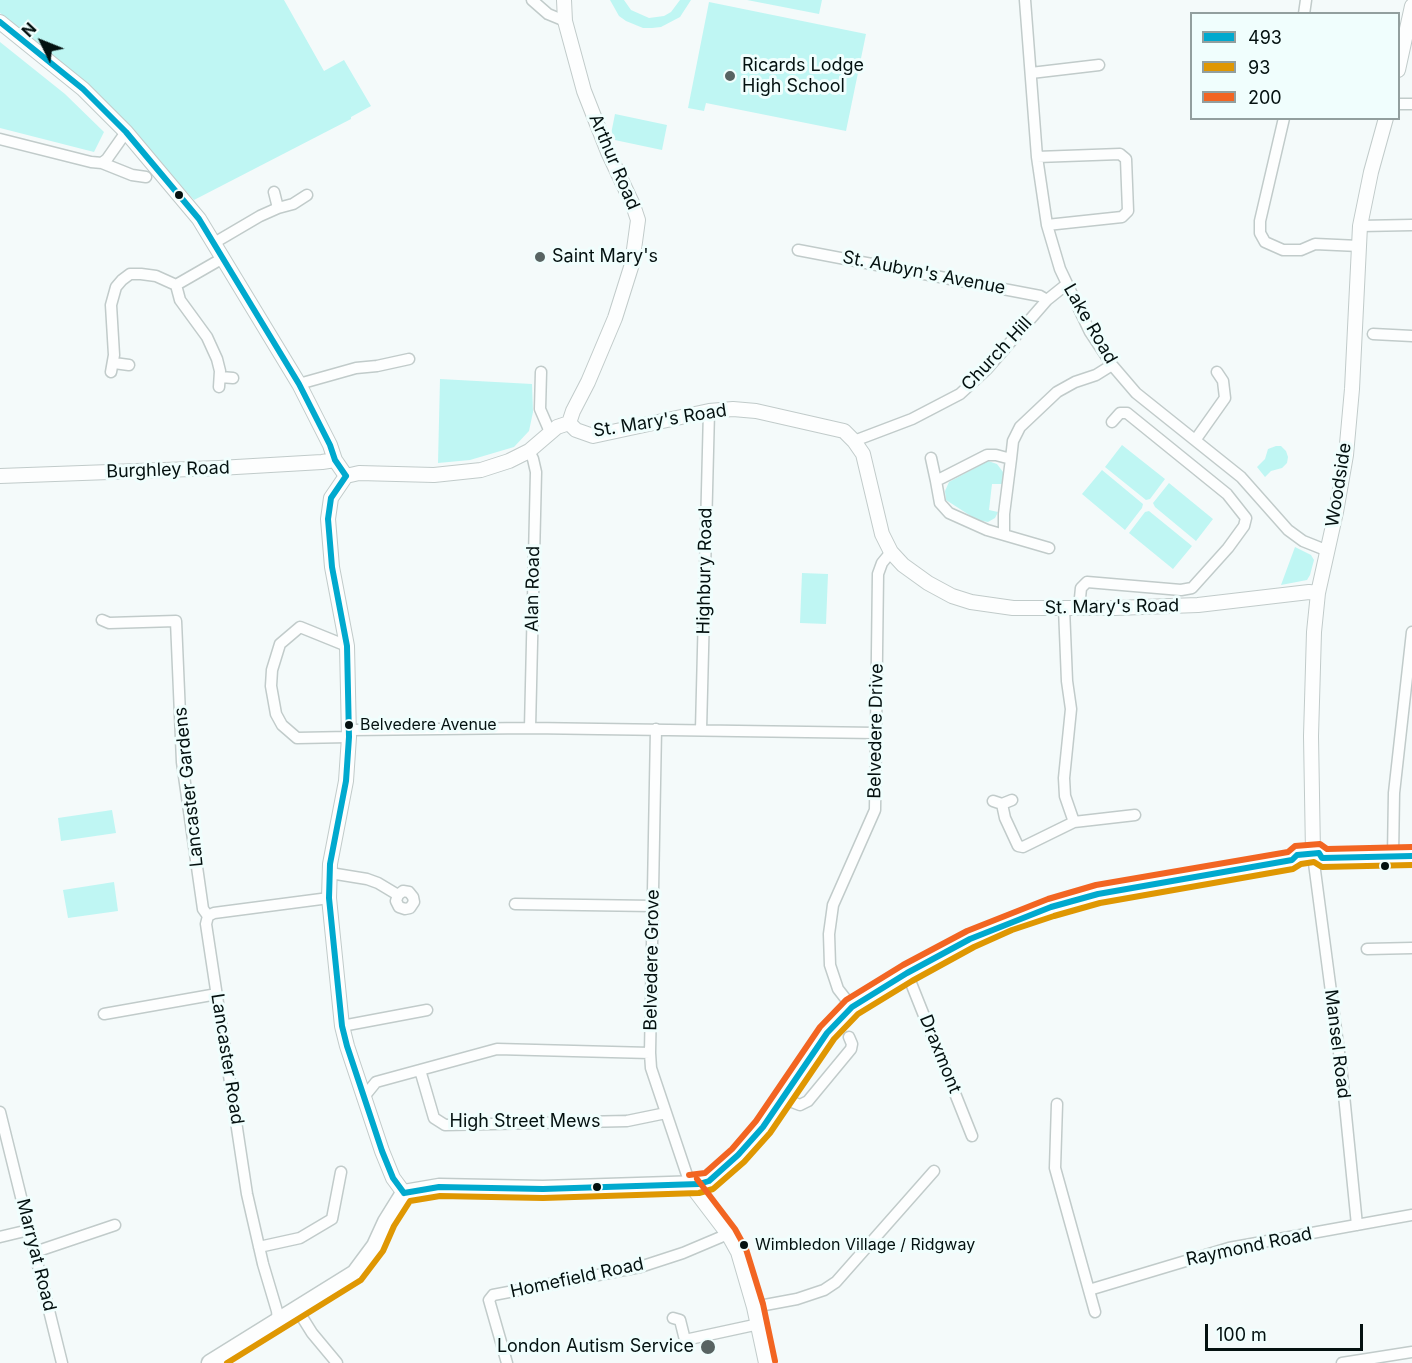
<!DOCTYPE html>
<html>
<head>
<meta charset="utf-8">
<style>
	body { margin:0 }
	#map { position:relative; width:1412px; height:1363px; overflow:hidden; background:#f4fafa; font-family:Inter,sans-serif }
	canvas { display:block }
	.legend { position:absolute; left:1190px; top:12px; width:210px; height:108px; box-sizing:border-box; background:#f0fefd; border:2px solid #929f9e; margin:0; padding:8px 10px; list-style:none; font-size:18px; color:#041110 }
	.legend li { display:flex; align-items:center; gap:12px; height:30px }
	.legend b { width:30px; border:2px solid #929f9e }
	.north { position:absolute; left:12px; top:12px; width:60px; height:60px; -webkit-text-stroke:4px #f0fefd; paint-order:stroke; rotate:313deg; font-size:16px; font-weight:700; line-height:24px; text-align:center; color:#041110 }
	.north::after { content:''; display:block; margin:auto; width:21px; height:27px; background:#041110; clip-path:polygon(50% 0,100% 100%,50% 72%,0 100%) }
	.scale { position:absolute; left:1205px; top:1324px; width:158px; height:27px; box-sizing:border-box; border:3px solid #041110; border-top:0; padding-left:8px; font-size:18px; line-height:21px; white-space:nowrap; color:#041110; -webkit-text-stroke:4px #f0fefd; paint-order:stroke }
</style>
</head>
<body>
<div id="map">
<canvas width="1412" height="1363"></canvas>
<ul class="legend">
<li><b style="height:8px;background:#00a9ce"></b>493</li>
<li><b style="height:8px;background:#df9702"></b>93</li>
<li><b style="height:8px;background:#f26522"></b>200</li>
</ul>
<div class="north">N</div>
<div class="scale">100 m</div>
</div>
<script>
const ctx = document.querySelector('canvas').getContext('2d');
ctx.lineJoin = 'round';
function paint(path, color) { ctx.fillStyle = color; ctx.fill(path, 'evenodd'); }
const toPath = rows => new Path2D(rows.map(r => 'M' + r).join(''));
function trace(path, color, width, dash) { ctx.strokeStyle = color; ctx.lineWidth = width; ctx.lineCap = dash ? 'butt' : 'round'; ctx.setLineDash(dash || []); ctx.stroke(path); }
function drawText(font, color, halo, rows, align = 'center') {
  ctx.font = font + ' Inter,sans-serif'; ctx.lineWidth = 6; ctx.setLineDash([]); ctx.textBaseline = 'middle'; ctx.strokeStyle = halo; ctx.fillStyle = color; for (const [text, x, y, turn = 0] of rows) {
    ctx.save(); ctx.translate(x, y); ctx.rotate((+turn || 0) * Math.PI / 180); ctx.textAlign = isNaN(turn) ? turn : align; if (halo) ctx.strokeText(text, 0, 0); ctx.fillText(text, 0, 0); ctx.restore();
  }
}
paint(toPath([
	[0,0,284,0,324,71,344,60,371,106,351,117,351,119,194,200,98,93,0,13],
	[610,0,624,0,631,10,649,18,664,16,671,12,680,0,691,0,680,17,661,27,652,28,643,28,626,21,619,16],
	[747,0,822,0,819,14],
	[709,2,866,34,846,131,706,103,704,111,688,108],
	[0,42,65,94,104,132,94,152,0,128],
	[615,114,667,125,662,150,610,139],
	[440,379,532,384,533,412,529,431,514,447,470,460,438,463],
	[1122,445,1165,479,1150,499,1146,500,1105,467],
	[1276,446,1281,446,1286,451,1288,457,1287,463,1282,468,1271,471,1265,477,1257,467,1265,459,1268,449],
	[988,461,997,464,1003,472,1004,484,992,484,989,510,998,512,995,518,988,522,977,520,946,500,945,491,949,482],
	[1102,470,1143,504,1142,508,1125,530,1082,494],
	[1169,483,1213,519,1196,541,1155,507,1153,503],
	[1149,511,1192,546,1173,569,1129,533,1145,512],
	[1295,547,1311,555,1314,560,1310,575,1307,580,1281,585],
	[802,573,828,574,826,624,800,623],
	[112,810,116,833,61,841,58,818],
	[114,882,118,911,68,918,63,890]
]), '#bff6f3');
const street = toPath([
	[532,0,548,14,565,21],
	[1025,0,1037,157,1047,225,1060,269,1090,332,1112,365,1136,393,1241,477,1288,530,1303,541,1328,551],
	[1304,14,1306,0],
	[1031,73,1099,65],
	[1398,104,1412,104],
	[1284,118,1260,221,1260,233,1265,242,1283,250,1301,250,1315,244,1359,246],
	[0,139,91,162,102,163,107,159,126,132],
	[1037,157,1120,154,1126,159,1128,211,1122,217,1047,225],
	[102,163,132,175,146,177],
	[274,192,278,208],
	[1360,226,1412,225],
	[214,243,260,216,278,208,293,204,307,195],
	[798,250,1040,296,1047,300],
	[176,285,180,300,207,337,217,359,220,371,219,387],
	[1373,334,1412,336],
	[114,363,129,365],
	[111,372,114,355,111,305,116,287,122,280,130,274,141,274,156,276,176,285,223,258],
	[541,372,540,409,550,432],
	[220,377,233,378],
	[299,384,356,368,377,366,409,359],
	[1196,439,1225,398,1223,381,1217,372],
	[854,441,912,419,960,394,987,369,1047,300,1067,284],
	[529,451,533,459,536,472,530,728],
	[931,458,936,481],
	[1011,459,1013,441,1020,427,1057,392,1075,382,1096,375,1112,365],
	[1004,533,1004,514,1011,459,996,455,987,455,936,481,940,503,949,513,987,530,1049,548],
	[1064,608,1067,681,1071,709,1064,778,1065,796,1074,822],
	[1079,608,1081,588,1087,582,1181,590,1192,588,1228,548,1244,526,1246,518,1227,494,1127,413,1120,413,1112,422],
	[102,620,109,623,176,621,182,762,203,909,208,916],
	[347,646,300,627,280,644,272,670,271,686,276,714,282,725,297,738,349,737],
	[656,729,650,1053,651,1068,690,1184],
	[349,730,530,728,876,733],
	[701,730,709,411],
	[993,801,1002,804,1012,800],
	[1002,804,1005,818,1018,846,1023,847,1074,822,1135,815],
	[1393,856,1394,793,1412,632],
	[1314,863,1342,1075,1357,1225],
	[330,873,367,879,378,883,398,895,396,901,399,907,405,909,410,908,414,902,413,897,409,892,403,891,398,895],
	[515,904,653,906],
	[208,916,206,924,247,1194,263,1264,277,1311,278,1321],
	[208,916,214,913,329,898],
	[1367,949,1412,948],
	[907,973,972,1136],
	[852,1007,838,989,830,965,829,934,833,905,875,810,878,574,882,563,891,552],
	[104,1014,217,994],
	[342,1026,427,1010],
	[420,1070,434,1118,445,1125,627,1121,666,1113],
	[363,1098,376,1082,497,1049,650,1053],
	[782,1098,800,1105,808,1101,851,1049,852,1044,849,1037],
	[1057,1104,1055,1168,1095,1312],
	[0,1112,62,1363],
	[0,1237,29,1230],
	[259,1247,300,1238,332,1219,341,1172],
	[35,1252,115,1225],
	[1089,1290,1229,1248,1412,1215],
	[754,1307,797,1299,824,1290,836,1282,934,1171],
	[297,1309,312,1333,337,1363],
	[673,1318,680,1320,685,1340,759,1324],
	[507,1363,489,1300,493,1295,640,1267,683,1253,728,1234],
	[1342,1363,1412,1352]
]);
const secondary = toPath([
	[564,0,565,21,584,91,608,152,633,205,638,220,632,264,615,318,588,382,573,411,569,423],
	[0,22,83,89,126,132,199,219,299,384,330,445,335,460,346,476],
	[1398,70,1412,6],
	[569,423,576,430,593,436,709,411,733,409,756,411,844,431,854,441,863,454,882,534,891,552,903,565,928,583,952,596,971,602,1013,608,1115,608,1198,605,1309,592,1318,593],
	[0,476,219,468,322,462,335,460],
	[346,476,331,498,328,519,332,567,347,646,349,737,346,781,330,864,329,898,342,1026,347,1046,382,1151,393,1178,404,1193],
	[346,476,359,473,434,475,481,470,509,461,529,451,557,427,569,423],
	[1313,853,1311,736,1314,632,1318,593,1336,512,1346,455,1352,389,1360,226,1371,172,1386,118],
	[690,1184,728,1234,738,1252,754,1307,766,1363]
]);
const primary = toPath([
	[210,1363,355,1273,375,1246,386,1222,404,1193,439,1187,543,1189,669,1185,699,1184,709,1181,738,1155,763,1127,827,1033,852,1007,907,973,970,939,1009,922,1051,907,1098,894,1147,884,1292,860,1297,855,1319,853,1322,858,1412,856]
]);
trace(street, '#c1cbca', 13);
trace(secondary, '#c1cbca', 16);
trace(primary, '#c1cbca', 19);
trace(street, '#fdfefe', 10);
trace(secondary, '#fdfefe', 14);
trace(primary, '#fdfefe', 16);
trace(toPath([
	[0,22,83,89,126,132,199,219,299,384,330,445,335,460,346,476],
	[346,476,331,498,328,519,332,567,347,646,349,737,346,781,330,864,329,898,342,1026,347,1046,382,1151,393,1178,404,1193],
	[404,1193,439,1187,543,1189,699,1184,709,1181,738,1155,763,1127,827,1033,852,1007,907,973,970,939,1051,907,1098,894,1292,860,1297,855,1319,853,1322,858,1412,856]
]), '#00a9ce', 6);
trace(toPath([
	[227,1363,361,1280,383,1251,394,1226,410,1201,440,1196,543,1198,699,1193,713,1189,744,1162,770,1133,834,1039,858,1014,912,981,974,947,1012,930,1054,916,1100,903,1293,869,1301,864,1314,862,1322,867,1412,865]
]), '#df9702', 6);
trace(toPath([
	[689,1175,705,1173,732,1149,756,1121,820,1027,846,1000,903,965,967,931,1048,899,1096,885,1288,852,1295,846,1320,844,1327,849,1412,847],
	[697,1179,735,1229,746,1249,763,1304,775,1361]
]), '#f26522', 6);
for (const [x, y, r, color] of [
	[730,76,6,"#586362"],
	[179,195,5,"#041110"],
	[540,257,6,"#586362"],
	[349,725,5,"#041110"],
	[1385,866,5,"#041110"],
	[597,1187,5,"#041110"],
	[744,1245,5,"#041110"],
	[708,1347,8,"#586362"]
]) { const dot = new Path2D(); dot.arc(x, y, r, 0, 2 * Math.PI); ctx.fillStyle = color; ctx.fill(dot); trace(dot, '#f0fefd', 2); }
drawText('16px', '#041110', '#f0fefd', [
	["Belvedere Avenue",360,725],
	["Wimbledon Village / Ridgway",755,1245]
], 'left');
drawText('18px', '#041110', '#f0fefd', [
	["Ricards Lodge",742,66],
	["High School",742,87],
	["Saint Mary's",552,257],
	["London Autism Service",694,1347,"right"]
], 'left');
drawText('18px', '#041110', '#f0fefd', [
	["Arthur Road",614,162,67],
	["St. Aubyn's Avenue",924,273,11],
	["Lake Road",1090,324,60],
	["Church Hill",997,354,-47],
	["St. Mary's Road",660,421,-9],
	["Burghley Road",168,470,-2],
	["Woodside",1339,485,-81],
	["Highbury Road",705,571,-89],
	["Alan Road",533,589,-89],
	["St. Mary's Road",1112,607,-1],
	["Belvedere Drive",876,731,-89],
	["Lancaster Gardens",189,787,-96],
	["Belvedere Grove",652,960,-89],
	["Mansel Road",1337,1044,83],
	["Draxmont",940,1054,68],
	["Lancaster Road",227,1059,81],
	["High Street Mews",525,1122],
	["Raymond Road",1249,1247,-12],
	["Marryat Road",36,1255,76],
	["Homefield Road",577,1278,-12]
]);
</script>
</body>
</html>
